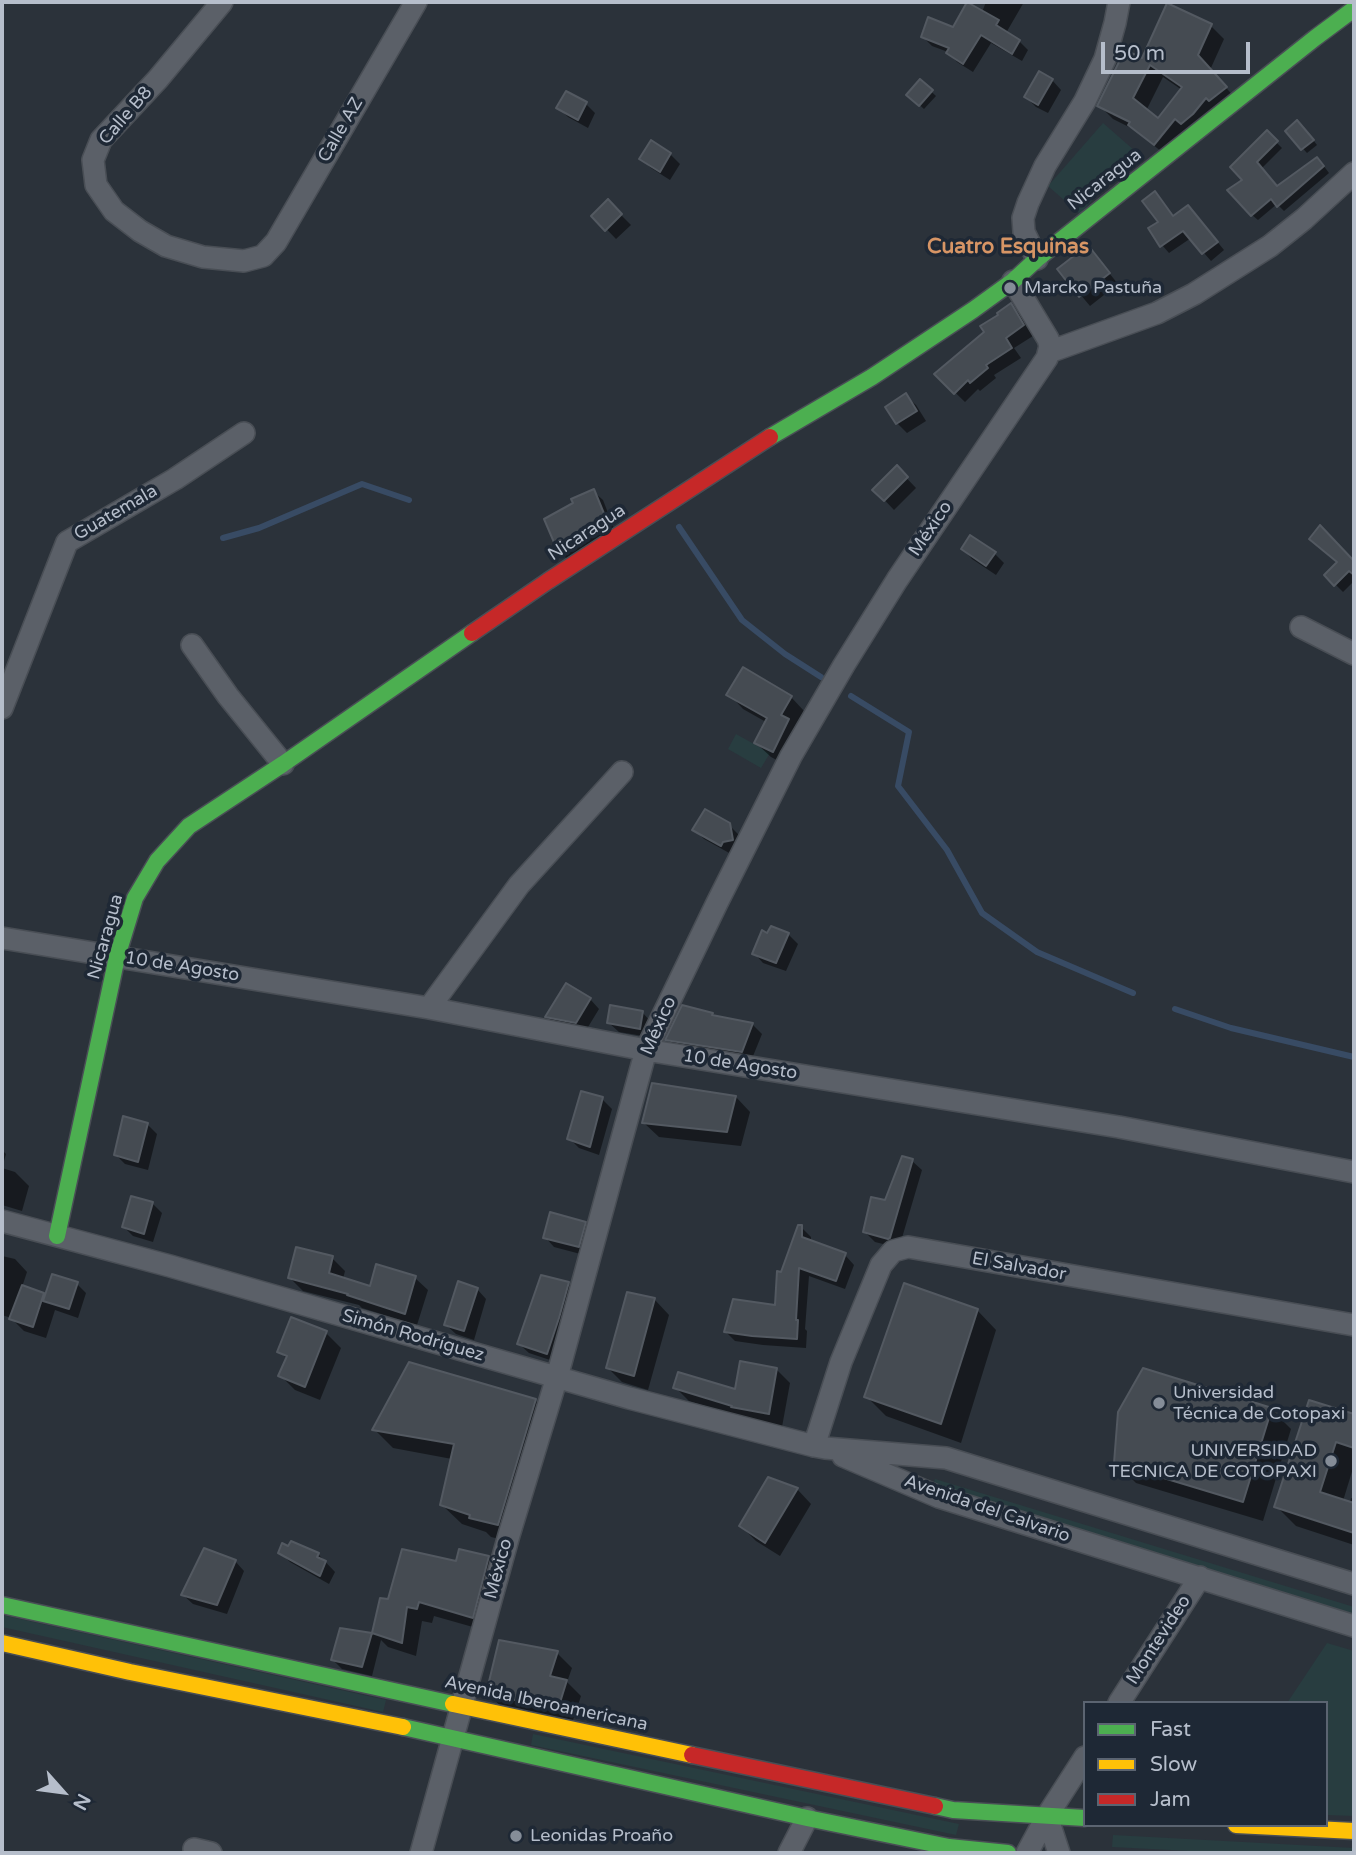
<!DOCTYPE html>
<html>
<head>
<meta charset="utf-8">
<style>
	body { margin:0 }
	#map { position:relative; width:1356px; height:1855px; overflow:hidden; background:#2b323a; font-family:"Varela Round",sans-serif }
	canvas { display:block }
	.frame { position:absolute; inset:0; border:4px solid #b6becb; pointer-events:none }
	.legend { position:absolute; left:1083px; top:1701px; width:245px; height:126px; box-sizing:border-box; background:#1e2835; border:2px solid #5b6471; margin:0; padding:9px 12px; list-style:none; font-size:21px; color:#b6becb }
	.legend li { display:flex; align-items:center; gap:14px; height:35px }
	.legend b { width:35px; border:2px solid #5b6471 }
	.north { position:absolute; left:28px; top:1757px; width:70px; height:70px; -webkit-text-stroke:5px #1e2835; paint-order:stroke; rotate:118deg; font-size:19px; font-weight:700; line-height:28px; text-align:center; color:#b6becb }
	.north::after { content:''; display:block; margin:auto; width:24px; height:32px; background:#b6becb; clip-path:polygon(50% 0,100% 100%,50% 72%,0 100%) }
	.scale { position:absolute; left:1101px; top:42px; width:149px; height:32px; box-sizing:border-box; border:4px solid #b6becb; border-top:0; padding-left:9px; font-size:21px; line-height:24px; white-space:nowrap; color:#b6becb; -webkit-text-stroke:5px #1e2835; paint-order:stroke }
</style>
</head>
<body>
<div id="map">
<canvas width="1356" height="1855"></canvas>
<div class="frame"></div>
<ul class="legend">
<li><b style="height:9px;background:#4caf50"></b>Fast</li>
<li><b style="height:9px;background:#ffc107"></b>Slow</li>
<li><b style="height:9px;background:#c62828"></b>Jam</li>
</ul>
<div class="north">N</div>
<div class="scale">50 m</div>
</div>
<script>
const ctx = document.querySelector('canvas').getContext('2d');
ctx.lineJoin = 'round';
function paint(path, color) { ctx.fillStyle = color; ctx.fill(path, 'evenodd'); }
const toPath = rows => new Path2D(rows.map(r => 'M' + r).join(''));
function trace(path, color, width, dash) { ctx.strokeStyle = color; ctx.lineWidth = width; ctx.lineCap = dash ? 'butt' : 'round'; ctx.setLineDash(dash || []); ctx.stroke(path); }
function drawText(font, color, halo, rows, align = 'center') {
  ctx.font = font + ' "Varela Round",sans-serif'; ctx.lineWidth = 7; ctx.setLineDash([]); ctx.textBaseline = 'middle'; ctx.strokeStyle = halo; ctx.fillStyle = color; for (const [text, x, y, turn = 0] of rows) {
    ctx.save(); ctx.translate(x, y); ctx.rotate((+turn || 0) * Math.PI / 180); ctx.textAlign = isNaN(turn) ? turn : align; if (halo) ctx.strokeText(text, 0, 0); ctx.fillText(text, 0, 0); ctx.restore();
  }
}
paint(toPath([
	[1103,123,1135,151,1080,214,1048,186],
	[736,734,770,753,761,768,728,749],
	[935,1479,1354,1607,1354,1619,931,1490],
	[2,1615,386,1700,383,1712,2,1627],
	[1327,1643,1354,1651,1354,1816,1326,1815,1326,1703,1287,1703],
	[533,1734,959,1824,956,1835,531,1745],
	[1113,1835,1354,1848,1354,1853,1229,1853,1112,1847]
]), '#283d40');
paint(toPath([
	[986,2,1024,2,1006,33,1019,41,1028,50,1022,61,991,43,973,72,957,62,948,52,932,46,923,37,954,29,982,12],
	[1211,26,1224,39,1210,70,1238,101,1168,157,1135,130,1113,119,1099,105,1143,61],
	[1163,77,1182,90,1158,120,1146,111],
	[1113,112,1138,124,1137,127,1113,115],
	[1052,80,1061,90,1048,113,1036,107,1026,97],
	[920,81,936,96,924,109,913,99],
	[586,104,595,113,588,128,568,117,559,108],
	[1302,126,1317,145,1307,153,1287,131],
	[1267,133,1282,148,1261,169,1278,187,1323,165,1329,173,1284,211,1277,204,1258,220,1252,215,1244,180],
	[651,142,670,154,680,164,670,180,651,168,641,159],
	[1155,194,1175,218,1195,214,1224,250,1211,261,1191,238,1169,253,1162,245,1160,223],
	[608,202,631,225,616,239,594,216],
	[1088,247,1118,284,1090,306,1059,269],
	[1011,305,1020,315,1033,336,1014,348,1021,358,994,375,996,378,980,391,978,389,965,402,936,374,987,333],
	[906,396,916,405,926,421,907,433,897,423,887,407],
	[897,468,916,488,894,510,875,490],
	[593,491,603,500,615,531,570,562,561,553],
	[1320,527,1354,563,1354,581,1343,592,1326,575,1339,562],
	[963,549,995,554,1004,563,996,575,972,559],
	[729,694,791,697,805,712,788,766,771,757,756,743,766,722,743,709],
	[729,825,739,835,741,849,731,854,704,839,695,830],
	[788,934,798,944,786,971,763,963,754,953,768,935],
	[590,999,599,1009,585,1032,557,1026,547,1017],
	[683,1007,712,1014,716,1018,753,1025,762,1034,751,1061,677,1049,668,1040],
	[642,1012,651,1022,649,1037,619,1032,609,1023],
	[736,1097,750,1112,741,1146,659,1137,644,1123],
	[602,1099,612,1109,599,1155,579,1148,569,1138],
	[147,1124,157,1134,148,1170,125,1164,116,1155],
	[2,1150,6,1154,2,1168,15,1172,29,1186,22,1211,2,1205],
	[912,1161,922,1170,899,1248,875,1242,865,1232],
	[132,1198,153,1204,162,1213,153,1242,133,1236,124,1227],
	[585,1223,594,1233,588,1256,554,1247,545,1237],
	[801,1227,811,1237,811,1243,845,1255,854,1265,845,1289,809,1276,805,1329,807,1331,806,1348,763,1345,735,1341,725,1331,777,1307,782,1273],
	[2,1256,15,1259,27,1272,22,1287,43,1295,46,1298,77,1284,86,1293,78,1318,55,1310,46,1338,24,1331,11,1318,2,1315],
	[332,1258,345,1271,343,1279,371,1288,415,1278,428,1290,417,1325,362,1308,359,1305,303,1291,290,1278],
	[568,1284,578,1293,556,1362,529,1353,519,1344],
	[477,1289,486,1299,474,1340,456,1334,446,1325],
	[628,1294,655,1300,669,1315,648,1390,622,1382,608,1368],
	[977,1310,996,1330,961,1443,886,1416,866,1396],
	[326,1333,341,1348,320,1400,295,1390,281,1376,287,1359,279,1351],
	[776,1369,790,1383,782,1427,745,1418,689,1401,675,1387,736,1391],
	[535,1400,554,1420,517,1543,491,1537,486,1532,462,1524,442,1505,452,1459,393,1448,374,1429],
	[1310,1402,1354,1416,1354,1465,1343,1501,1350,1503,1351,1498,1354,1499,1354,1545,1296,1526,1276,1506],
	[1271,1409,1291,1429,1263,1521,1136,1483,1116,1463],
	[797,1489,811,1504,780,1556,756,1541,741,1526],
	[461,1551,489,1558,503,1573,487,1631,434,1616,432,1623,422,1621,416,1656,388,1647,381,1640,372,1676,342,1669,333,1660,341,1630,373,1635,381,1600,390,1601,457,1563],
	[280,1552,318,1554,335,1572,329,1584,290,1562],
	[235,1561,244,1571,227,1614,193,1604,183,1595],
	[500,1642,557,1653,572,1668,567,1682,581,1696,572,1723,503,1708,488,1694]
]), '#0007');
trace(toPath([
	[679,527,742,620,785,654,821,677],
	[223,538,259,528,362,484,409,500],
	[851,696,909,732,898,786,947,850,982,913,1037,952,1133,993],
	[1175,1009,1231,1028,1354,1057]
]), '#384b64', 6);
const building = toPath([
	[967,2,999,20,996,25,1020,40,1012,54,981,35,963,64,946,53,949,48,921,37,928,17,953,27,967,2],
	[1167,3,1212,24,1198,55,1227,87,1209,101,1206,98,1193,114,1181,124,1175,119,1154,145,1128,125,1130,122,1097,106,1125,50,1142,58,1167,3],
	[1150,65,1182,87,1158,118,1133,98,1150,65],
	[1039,71,1053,79,1038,105,1024,97,1039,71],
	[920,79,933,90,919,106,906,95,920,79],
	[566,91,587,102,578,120,556,108,566,91],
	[1297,120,1314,140,1301,150,1285,131,1297,120],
	[1267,130,1278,141,1257,162,1277,186,1317,157,1324,166,1277,207,1271,199,1251,216,1227,190,1242,180,1230,167,1267,130],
	[651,140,671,153,660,172,639,159,651,140],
	[1155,191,1173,216,1188,205,1218,242,1202,254,1183,231,1160,247,1148,228,1158,222,1142,201,1155,191],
	[608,199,622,214,605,231,591,216,608,199],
	[1088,245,1110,273,1079,297,1057,269,1088,245],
	[1011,303,1024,325,1006,338,1012,348,986,365,988,368,970,383,968,380,954,394,934,374,984,332,980,326,998,315,997,313,1011,303],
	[906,393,917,411,896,424,885,407,906,393],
	[897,465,908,477,884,501,872,490,897,465],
	[594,489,607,521,580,536,581,539,559,554,544,519,573,503,571,499,594,489],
	[1320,525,1354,561,1354,575,1349,571,1334,586,1324,575,1337,562,1309,539,1320,525],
	[970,535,996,552,986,566,961,549,970,535],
	[743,667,792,696,781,715,789,719,773,752,754,743,767,718,726,695,743,667],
	[705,809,730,823,733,840,723,842,721,846,692,830,705,809],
	[771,926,789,933,776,963,752,954,762,930,767,933,771,926],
	[566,983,591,998,576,1023,545,1017,566,983],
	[610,1005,643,1011,640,1029,607,1023,610,1005],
	[682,1005,713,1013,712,1015,753,1023,742,1052,665,1040,682,1005],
	[652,1083,736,1096,727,1132,642,1123,652,1083],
	[581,1091,603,1097,590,1147,567,1139,581,1091],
	[123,1116,148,1123,138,1162,114,1155,123,1116],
	[902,1156,913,1159,890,1238,888,1239,863,1232,871,1197,885,1200,902,1156],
	[131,1196,153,1202,144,1234,122,1227,131,1196],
	[550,1212,586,1222,579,1247,543,1238,550,1212],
	[798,1225,802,1225,802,1237,846,1253,836,1281,799,1268,796,1320,798,1320,797,1339,752,1336,724,1332,733,1299,775,1305,777,1271,781,1272,798,1225],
	[296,1247,333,1256,329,1273,370,1286,376,1264,416,1276,405,1314,347,1295,348,1294,288,1278,296,1247],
	[52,1274,78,1282,69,1309,43,1301,52,1274],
	[541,1275,569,1282,559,1318,547,1354,517,1344,541,1275],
	[458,1281,478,1288,464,1331,444,1325,458,1281],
	[904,1283,978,1309,941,1424,864,1397,904,1283],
	[22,1285,44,1293,33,1327,9,1319,22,1285],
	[627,1292,655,1298,634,1376,606,1368,627,1292],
	[291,1317,327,1331,305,1387,278,1376,287,1356,277,1352,291,1317],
	[740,1361,777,1368,769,1414,731,1407,732,1406,673,1388,678,1372,735,1389,740,1361],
	[409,1362,536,1399,498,1525,469,1518,470,1515,440,1505,454,1444,372,1430,409,1362],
	[1143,1368,1272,1408,1243,1502,1114,1463,1118,1412,1143,1368],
	[1309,1400,1354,1414,1354,1448,1336,1442,1320,1492,1354,1503,1354,1533,1274,1507,1309,1400],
	[768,1477,798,1488,765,1543,739,1526,768,1477],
	[291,1541,319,1553,317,1557,326,1561,320,1576,278,1553,282,1543,288,1546,291,1541],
	[204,1548,236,1560,217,1605,181,1595,204,1548],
	[402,1549,456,1561,459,1549,489,1556,473,1618,419,1602,417,1609,407,1607,402,1643,372,1633,380,1598,388,1599,402,1549],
	[340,1628,372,1633,362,1667,331,1660,340,1628],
	[499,1640,558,1651,550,1676,567,1680,558,1709,486,1694,499,1640]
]);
paint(building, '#454b52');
trace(building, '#535961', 2);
const street = toPath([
	[222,2,158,79,101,140,93,160,96,185,114,211,140,231,166,246,203,257,244,261,263,256,276,242,416,2],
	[1037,259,1024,232,1023,218,1028,203,1045,166,1085,101,1105,59,1115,23,1119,2],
	[1049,352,1157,313,1194,294,1270,246,1304,219,1354,173],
	[1301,627,1354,654],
	[192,645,228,696,283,764],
	[2,708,67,542,175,479,244,433],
	[2,938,429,1008,646,1050,1119,1127,1354,1172],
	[429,1008,519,885,622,772],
	[2,1221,170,1266,629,1398,814,1446,825,1448,946,1458,1354,1584],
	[814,1446,841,1362,881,1265,893,1251,908,1247,1354,1325],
	[843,1456,939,1497,1354,1626],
	[1119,1703,1200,1577],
	[1047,1816,1059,1853],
	[194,1849,211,1853],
	[421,1853,509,1535,557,1377,646,1050,717,903,791,756,844,665,897,580,1047,358,1050,346,1048,339,1013,281],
	[789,1853,807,1818],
	[1027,1853,1047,1816,1085,1757]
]);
const fast = toPath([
	[770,437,872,377,973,310,1013,281,1037,259,1315,38,1354,9],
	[57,1236,117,957,135,898,157,861,189,826,283,764,472,633],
	[2,1605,453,1704],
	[403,1727,807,1818,949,1847,1008,1853],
	[935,1806,953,1810,1085,1818]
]);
const slow = toPath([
	[2,1643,130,1672,403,1727],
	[453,1704,692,1755],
	[1236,1825,1354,1831]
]);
const jam = toPath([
	[472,633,548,581,770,437],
	[692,1755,935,1806]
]);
trace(street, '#494e55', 24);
trace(fast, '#494e55', 19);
trace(slow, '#494e55', 19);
trace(jam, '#494e55', 19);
trace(street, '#5b6068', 21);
trace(fast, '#4caf50', 16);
trace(slow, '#ffc107', 16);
trace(jam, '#c62828', 16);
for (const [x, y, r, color] of [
	[1010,288,7,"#858d98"],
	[1159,1403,7,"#858d98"],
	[1331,1461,7,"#858d98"],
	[516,1836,7,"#858d98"]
]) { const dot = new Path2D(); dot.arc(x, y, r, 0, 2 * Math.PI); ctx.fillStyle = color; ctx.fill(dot); trace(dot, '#1e2835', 2.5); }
drawText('18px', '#b6becb', '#1e2835', [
	["Calle B8",126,116,-49],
	["Calle AZ",341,130,-60],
	["Nicaragua",1105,180,-38],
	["Guatemala",116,513,-30],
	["México",931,529,-56],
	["Nicaragua",587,533,-33],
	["Nicaragua",106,937,-74],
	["10 de Agosto",182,967,9],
	["México",659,1026,-66],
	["10 de Agosto",740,1065,9],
	["El Salvador",1019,1267,10],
	["Simón Rodríguez",413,1336,16],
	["Avenida del Calvario",987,1509,19],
	["México",499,1569,-75],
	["Montevideo",1159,1640,-57],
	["Avenida Iberoamericana",546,1704,12]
]);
drawText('18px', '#b6becb', '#1e2835', [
	["Marcko Pastuña",1024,288],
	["Universidad",1173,1393],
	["Técnica de Cotopaxi",1173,1414],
	["UNIVERSIDAD",1317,1451,"right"],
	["TECNICA DE COTOPAXI",1317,1472,"right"],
	["Leonidas Proaño",530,1836]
], 'left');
drawText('bold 21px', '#d79565', '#1e2835', [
	["Cuatro Esquinas",1008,247]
]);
</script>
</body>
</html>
